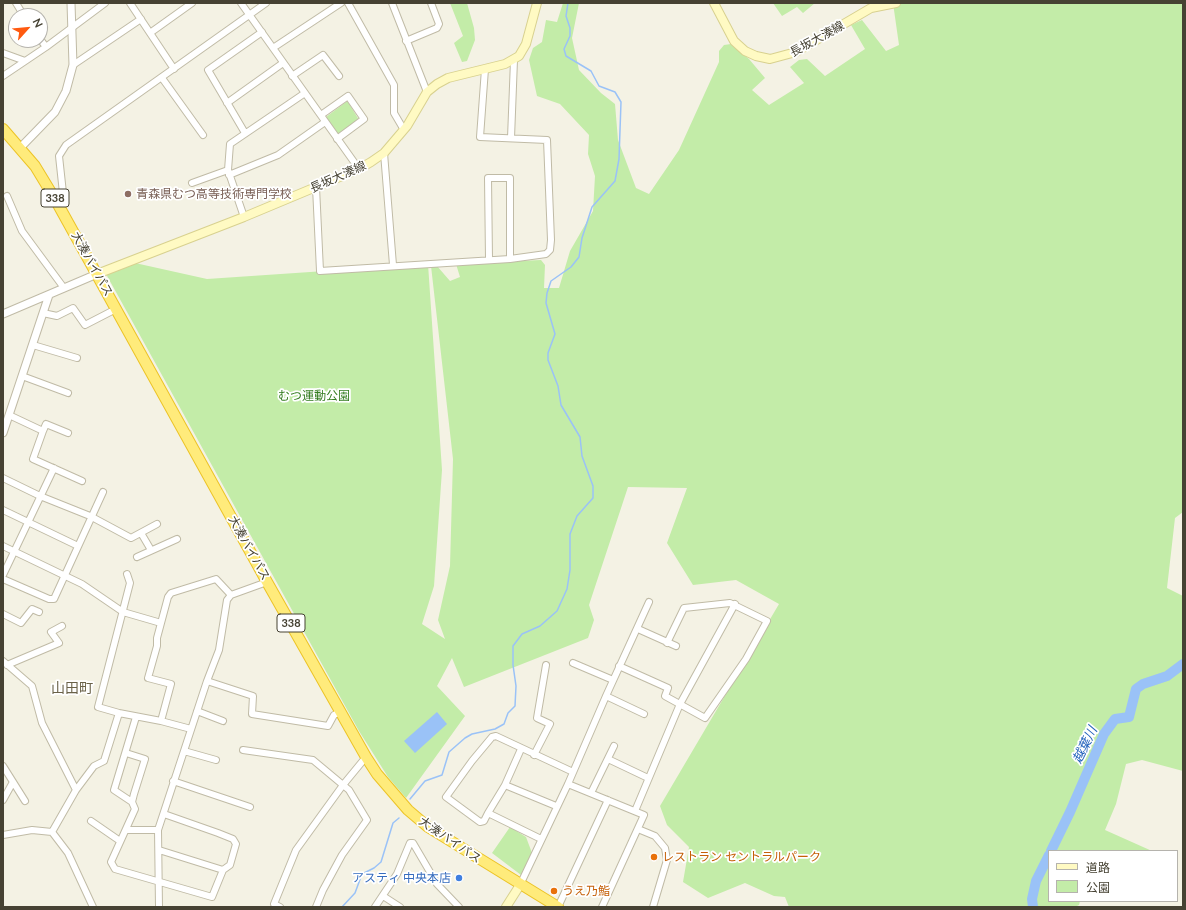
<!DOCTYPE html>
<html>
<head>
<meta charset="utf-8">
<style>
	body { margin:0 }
	#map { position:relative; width:1186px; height:910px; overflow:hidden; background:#f4f2e4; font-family:Lato,"Noto Sans JP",sans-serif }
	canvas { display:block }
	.frame { position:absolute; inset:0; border:4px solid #464233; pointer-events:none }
	.legend { position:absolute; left:1048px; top:850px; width:130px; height:52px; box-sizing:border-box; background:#fff; border:1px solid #b5b3ad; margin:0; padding:5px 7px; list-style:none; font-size:12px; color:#464233 }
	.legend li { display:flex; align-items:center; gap:8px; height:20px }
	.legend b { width:20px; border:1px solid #b5b3ad }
	.north { position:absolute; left:8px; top:8px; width:40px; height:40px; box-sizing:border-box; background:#fff; border:1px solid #b5b3ad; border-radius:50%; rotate:63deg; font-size:11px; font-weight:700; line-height:16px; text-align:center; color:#464233 }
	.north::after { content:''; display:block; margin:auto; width:14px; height:18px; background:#ff5a10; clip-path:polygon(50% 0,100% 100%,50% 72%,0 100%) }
</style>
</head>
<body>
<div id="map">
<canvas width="1186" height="910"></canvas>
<div class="frame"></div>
<ul class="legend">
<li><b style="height:5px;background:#fffac3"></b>道路</li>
<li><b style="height:11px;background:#c3eca8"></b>公園</li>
</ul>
<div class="north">N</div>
</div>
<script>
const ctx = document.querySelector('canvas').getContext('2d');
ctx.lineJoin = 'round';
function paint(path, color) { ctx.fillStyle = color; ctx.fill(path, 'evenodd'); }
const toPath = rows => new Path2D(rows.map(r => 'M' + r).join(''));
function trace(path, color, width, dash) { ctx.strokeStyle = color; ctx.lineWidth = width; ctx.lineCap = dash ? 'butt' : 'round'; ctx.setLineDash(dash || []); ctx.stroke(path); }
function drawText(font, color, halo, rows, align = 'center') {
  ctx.font = font + ' Lato,"Noto Sans JP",sans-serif'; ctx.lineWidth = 3.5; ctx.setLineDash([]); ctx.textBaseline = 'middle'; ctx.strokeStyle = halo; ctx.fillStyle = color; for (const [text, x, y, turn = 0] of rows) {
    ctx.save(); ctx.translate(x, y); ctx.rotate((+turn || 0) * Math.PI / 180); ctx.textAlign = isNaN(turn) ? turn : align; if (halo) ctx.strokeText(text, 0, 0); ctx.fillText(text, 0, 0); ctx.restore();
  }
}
paint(toPath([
	[450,3,467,3,474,28,475,40,467,61,462,62,454,43,463,36],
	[563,3,579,3,572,38,579,70,601,93,615,104,618,140,636,188,649,194,679,150,719,62,719,51,724,45,731,44,749,59,765,78,752,90,769,105,804,83,790,67,799,60,807,59,825,76,865,49,851,25,862,20,886,51,899,45,893,3,1183,3,1183,512,1175,518,1167,588,1183,596,1183,771,1142,760,1126,764,1116,804,1105,830,1152,851,1049,851,1049,901,1080,901,1079,905,1075,907,789,907,785,897,774,896,745,883,708,898,683,882,689,847,667,825,660,806,779,604,736,580,693,585,667,543,687,488,628,487,589,605,594,620,588,638,464,687,452,658,437,686,465,716,406,798,388,777,359,731,106,274,135,263,207,279,428,264,442,470,434,586,422,624,445,639,438,620,450,566,453,459,431,266,437,266,450,281,460,277,456,264,541,260,545,265,544,288,559,288,570,251,593,211,595,176,588,154,589,135,560,104,537,96,529,60,533,48,542,42,546,20,557,22],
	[773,3,815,3,803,13,797,7,782,16],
	[346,102,348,102,359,120,338,134,326,117],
	[510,827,526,837,532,853,521,875,492,853]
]), '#c3eca8');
paint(toPath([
	[437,712,447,724,415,753,404,741]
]), '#9ac2f7');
trace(toPath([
	[410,799,425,781,442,775,449,752,465,738,472,734,495,729,504,724,508,713,515,706,516,686,513,665,513,646,522,634,540,626,557,611,567,589,570,570,570,534,577,516,593,498,593,486,582,456,580,437,561,405,558,386,548,360,548,353,555,334,546,303,547,293,551,281,571,267,579,257,582,238,592,207,615,181,619,159,621,102,615,92,599,86,591,71,566,56,564,49,570,36,570,28,566,16,568,3],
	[342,907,355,893,362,874,374,868,381,862,393,823,399,818]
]), '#9ac2f7', 1.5);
trace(toPath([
	[1051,851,1070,812,1104,734,1115,719,1129,717,1136,689,1143,684,1167,676,1183,664],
	[1033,907,1032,899,1036,881,1049,855]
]), '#9ac2f7', 10);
const minor = toPath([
	[16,3,24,16],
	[130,3,174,69],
	[241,3,359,169],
	[348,3,394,85,394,113,404,130],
	[392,3,427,92],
	[150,33,192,3],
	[40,39,46,47],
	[406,41,437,28,439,24,431,3],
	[273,48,341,3],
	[3,53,25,61],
	[73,65,141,19],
	[3,76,46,47,105,3],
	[292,76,323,55,339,76],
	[162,78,203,135],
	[227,103,283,63],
	[321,115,348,96,364,119,337,139],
	[245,133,208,70,262,32],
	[511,138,514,60],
	[384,153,393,265],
	[229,175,278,155,325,122],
	[192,183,228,170],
	[316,187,320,271,510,259,546,254,550,250,551,240,547,140,480,137,485,69],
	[7,196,22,231,64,288],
	[55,199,63,193,59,156,66,145,266,3],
	[244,217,228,170,230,144,305,93],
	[489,259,488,178,510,178,510,259],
	[43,313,57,316,73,308,85,325,116,309],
	[33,345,77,358],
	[22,376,68,393],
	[9,415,43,431,33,459,82,481],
	[43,431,46,424,68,433],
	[3,478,40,496,90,516,131,538,157,524],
	[3,510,78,546],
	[141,533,151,550],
	[3,546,82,584,123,612,161,623],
	[137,557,177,539],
	[3,575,54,468],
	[3,579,49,599,54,599,103,492],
	[3,614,21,623,32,609,39,612],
	[638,629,676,646],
	[3,661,32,686,42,723,76,790],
	[573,663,613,680],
	[7,665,59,643,51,632,62,626],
	[619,666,668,688,665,696,705,718,746,659,767,621,730,603,684,608,667,643],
	[207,681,253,696,252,714,328,726,334,715,340,712],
	[606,696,644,714],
	[197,711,223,721],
	[119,713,161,721,191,729],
	[161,721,171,684,148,678,157,646,157,638,168,597,171,593,216,579,231,595],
	[243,750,313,760,343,785,366,757],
	[184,751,216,760],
	[126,753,145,759,134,794,132,802,135,809,111,862,115,869,212,897,223,870],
	[534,755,550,724,537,718,546,665],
	[608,759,648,778],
	[3,766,25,801],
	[173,781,250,807],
	[568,784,644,815,602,907],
	[505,785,556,806],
	[591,793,614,746],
	[3,800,13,782],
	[132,802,114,790,136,717],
	[635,811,680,704,735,604],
	[488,813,505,785,521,749],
	[91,821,120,841],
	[638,829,655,836,665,848,667,860,653,907],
	[126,830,158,830],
	[52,832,68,853,93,907],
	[3,835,32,830,52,832,76,790,94,766,104,761,119,713,98,707,130,583,127,574],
	[541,839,488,813,484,821,480,822,446,797,472,761,492,737,496,736,573,772],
	[159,850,223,870,230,865,236,844,233,839,218,833,164,814],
	[520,885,568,784,606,696,649,602],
	[383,896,400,907],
	[159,907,158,830,207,681,219,650,227,600,231,595,267,582],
	[280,907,274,904,296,850,343,785,349,790,367,820,342,855,323,890,316,907],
	[375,907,397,874,410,843,413,843,437,884,459,907],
	[558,907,608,800]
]);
const tertiary = toPath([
	[20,148,55,112,66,91,73,65,71,3],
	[3,314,97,274],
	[3,433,49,295]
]);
const secondary = toPath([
	[714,3,734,41,745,51,756,56,770,59,796,52,871,8,896,3],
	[97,274,244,217,359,169,371,162,384,153,407,126,427,92,437,84,448,78,505,64,519,56,526,44,537,3],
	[506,907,520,885]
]);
const trunk = toPath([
	[3,129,35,166,55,199,267,582,366,757,377,774,408,810,428,827,558,907]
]);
trace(minor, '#c0bba6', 8);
trace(tertiary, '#c0bba6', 9);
trace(secondary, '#d8d18f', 10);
trace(trunk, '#ecc326', 12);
trace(minor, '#fff', 6);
trace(tertiary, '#fff', 7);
trace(secondary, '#fffac3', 8);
trace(trunk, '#ffeb7b', 10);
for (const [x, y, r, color] of [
	[128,194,4,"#8d6e63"],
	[654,857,4,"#e8710a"],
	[459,878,4,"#3f7fe0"],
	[554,891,4,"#e8710a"]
]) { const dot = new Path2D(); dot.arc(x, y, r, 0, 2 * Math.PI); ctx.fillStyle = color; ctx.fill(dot); trace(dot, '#fff', 1.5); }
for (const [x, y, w] of [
	[55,198,28],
	[291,623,28]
]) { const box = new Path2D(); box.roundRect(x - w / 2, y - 9, w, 18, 3); ctx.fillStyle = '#fff'; ctx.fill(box); trace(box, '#464233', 1); }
drawText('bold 11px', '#464233', null, [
	["338",55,198],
	["338",291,623]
]);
drawText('12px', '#464233', '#fff', [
	["長坂大湊線",817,39,-29],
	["長坂大湊線",338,177,-24],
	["大湊バイパス",92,264,61],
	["大湊バイパス",249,548,61],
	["大湊バイパス",450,840,34]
]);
drawText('12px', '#785e54', '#fff', [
	["青森県むつ高等技術専門学校",136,194]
], 'left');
drawText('12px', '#357d21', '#fff', [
	["むつ運動公園",314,396]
]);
drawText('12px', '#c56008', '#fff', [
	["レストラン セントラルパーク",662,857],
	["うえ乃鮨",562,891]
], 'left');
drawText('12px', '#366cbe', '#fff', [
	["アスティ 中央本店",451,878]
], 'right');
drawText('italic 13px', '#2362bc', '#fff', [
	["越葉川",1085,745,-64]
]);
drawText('14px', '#6a6249', '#fff', [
	["山田町",72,688]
]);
</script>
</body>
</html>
